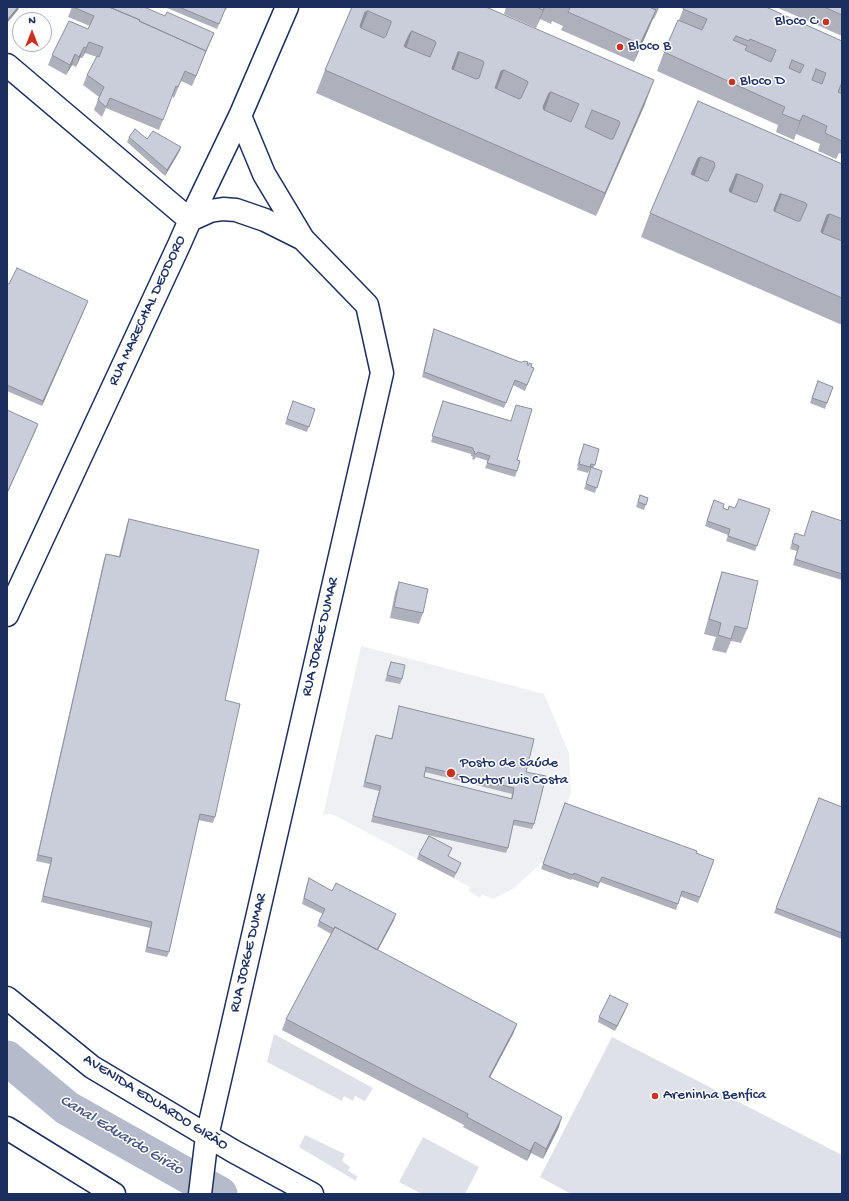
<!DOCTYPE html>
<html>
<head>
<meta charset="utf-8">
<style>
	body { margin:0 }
	#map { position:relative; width:849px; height:1201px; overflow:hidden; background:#fff; font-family:"Gochi Hand",sans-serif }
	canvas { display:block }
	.frame { position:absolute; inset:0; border:8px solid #1b2f5e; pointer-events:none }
	.north { position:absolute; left:12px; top:12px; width:40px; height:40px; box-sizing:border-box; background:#fff; border:1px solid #a4acbf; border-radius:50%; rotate:0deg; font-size:11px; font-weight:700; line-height:16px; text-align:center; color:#1b2f5e }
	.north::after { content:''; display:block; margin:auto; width:14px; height:18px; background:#c8321e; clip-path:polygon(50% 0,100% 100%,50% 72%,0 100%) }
</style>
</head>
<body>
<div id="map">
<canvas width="849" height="1201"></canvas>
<div class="frame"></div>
<div class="north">N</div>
</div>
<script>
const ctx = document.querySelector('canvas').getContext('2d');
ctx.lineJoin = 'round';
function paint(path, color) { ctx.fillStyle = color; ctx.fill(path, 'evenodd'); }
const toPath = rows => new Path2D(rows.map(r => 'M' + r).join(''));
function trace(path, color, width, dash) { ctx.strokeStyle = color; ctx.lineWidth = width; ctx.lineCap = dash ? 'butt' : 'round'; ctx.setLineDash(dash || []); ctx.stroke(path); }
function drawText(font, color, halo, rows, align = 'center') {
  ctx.font = font + ' "Gochi Hand",sans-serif'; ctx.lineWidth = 3; ctx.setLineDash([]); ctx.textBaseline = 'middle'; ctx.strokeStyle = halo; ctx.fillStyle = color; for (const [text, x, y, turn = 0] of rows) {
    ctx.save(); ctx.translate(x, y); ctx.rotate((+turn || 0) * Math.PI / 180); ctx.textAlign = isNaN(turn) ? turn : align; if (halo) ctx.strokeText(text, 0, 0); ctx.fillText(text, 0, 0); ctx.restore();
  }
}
paint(toPath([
	[361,646,544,694,569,753,571,792,549,856,513,889,493,899,482,894,480,898,468,891,470,887,334,815,329,814,323,815]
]), '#eff0f4');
paint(toPath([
	[274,1034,373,1088,365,1101,355,1096,353,1101,344,1096,342,1101,267,1062],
	[612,1037,842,1155,842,1194,571,1194,540,1177],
	[305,1135,345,1154,342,1161,350,1167,348,1171,357,1176,356,1181,299,1147],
	[423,1137,479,1167,465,1194,422,1194,399,1182]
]), '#dee1e7');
trace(toPath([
	[7,1058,67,1108,220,1194]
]), '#b5bbca', 35);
const minor = toPath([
	[7,65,190,220]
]);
const tertiary = toPath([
	[190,220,210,211,223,209,236,210,265,220,303,239],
	[7,615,179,245,190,220,240,116,287,7],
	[207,1136,382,373,367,305,303,239,264,174,240,116]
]);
const primary = toPath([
	[7,998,92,1067,233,1151,312,1194],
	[7,1128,114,1194],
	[200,1194,207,1136]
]);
trace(minor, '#1b2f5e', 25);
trace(tertiary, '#1b2f5e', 25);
trace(primary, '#1b2f5e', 25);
trace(minor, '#fff', 22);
trace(tertiary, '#fff', 22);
trace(primary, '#fff', 22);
paint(toPath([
	[72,7,165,16,214,33,205,54,192,86,181,81,174,98,172,96,159,130,106,108,102,117,94,110,99,97,83,85,87,75,97,57,85,53,82,58,80,58,76,67,72,65,66,75,48,65,52,55,88,29,90,26,68,17],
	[168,7,227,7,226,10,225,10,217,29,167,8],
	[352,7,486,7,645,104,596,216,316,93,325,70],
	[506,7,659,7,654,19,653,19,649,28,634,62,561,30,563,26,552,21,551,24,540,19,536,28,504,14],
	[684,7,842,41,842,154,839,153,836,159,818,151,820,144,796,134,794,140,776,132,778,125,657,71,664,52,679,20],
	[776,7,842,7,842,36],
	[698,101,842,164,842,325,641,237,650,213],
	[129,137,147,139,181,147,179,152,165,176,127,142],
	[7,283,86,306,42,406,7,391],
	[434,329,527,365,534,368,525,391,513,385,504,408,422,377,432,335],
	[818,381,833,387,825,409,810,403],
	[293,401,315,409,307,432,285,424],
	[443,401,511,421,516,405,517,471,515,477,485,468,488,461,476,457,474,460,472,459,473,457,471,456,471,454,431,442],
	[584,444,595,465,593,468,602,471,595,493,584,489,591,469,590,469,588,473,577,470,578,466,577,466],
	[640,495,648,498,644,510,636,507],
	[714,500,723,508,728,510,735,508,770,509,755,551,726,541,728,535,705,526],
	[129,519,225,700,215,817,213,823,198,820,169,952,167,957,145,952,150,928,41,902,50,864,36,861,104,559,106,554,119,556,127,524],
	[842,521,842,580,793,565,797,551,790,549,795,533,804,536],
	[722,572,747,629,741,643,731,641,726,653,712,650,716,637,704,634,717,587],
	[399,582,423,613,419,624,390,618,395,593],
	[391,662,402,679,400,684,385,681],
	[399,706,526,772,534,824,532,829,513,825,508,848,506,853,371,822,379,791,363,787,374,740,376,735,391,739,398,712],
	[425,772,512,794,511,799,424,777],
	[819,798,842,807,842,939,774,913],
	[565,803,714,860,698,903,680,896,676,910,600,882,598,888,572,879,571,880,541,869],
	[452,848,448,856,459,868,454,878,417,859,419,854],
	[309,878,332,891,394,920,378,950,517,1024,513,1034,490,1077,559,1127,543,1159,531,1153,527,1161,463,1127,464,1125,282,1030,286,1019,331,934,317,926,319,921,323,914,302,904,307,884],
	[628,1004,615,1031,598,1022,599,1017]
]), '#aeb1bb');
paint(toPath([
	[18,7,19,7,18,10,7,23,7,20],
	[544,7,545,7,540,19,536,28],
	[658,7,659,7,654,19],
	[656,10,649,28,634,62,640,44],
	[368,11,359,34,351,49,365,12],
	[412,31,404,55,404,46,410,33],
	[214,33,205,54,192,86,204,54],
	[89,42,85,53,82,58,86,48],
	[84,47,80,58,76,67,79,57],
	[458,52,460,52,452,75,443,91],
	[75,54,72,65,66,75,70,65],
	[504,70,495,94,493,95,501,71],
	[654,80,645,104,596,216,605,193],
	[551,92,543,115,543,107,549,93],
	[803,115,796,134,794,140,800,121],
	[181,147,179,152,165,176,167,170],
	[701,157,693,180,691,174,698,158],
	[736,174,738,174,730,198,729,190],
	[780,194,782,194,773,217,774,209],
	[830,214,821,238,818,238,827,215],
	[88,301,86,306,42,406,43,401],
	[38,424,36,430,7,494,7,493],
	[396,914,394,920,374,957,376,952],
	[628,1004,626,1009,615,1031,617,1026],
	[517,1024,513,1034,485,1087,489,1077],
	[562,1117,559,1127,543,1159,546,1149],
	[535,1142,531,1153,527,1161,530,1151]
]), '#8d9099');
const building = toPath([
	[7,7,18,7,7,20,7,7],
	[73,7,109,7,140,20,139,21,206,51,196,76,185,71,178,87,176,86,163,120,110,98,106,107,98,100,104,87,87,75,97,56,99,57,103,47,89,42,86,48,84,47,79,57,75,54,70,65,52,55,69,21,88,29,94,16,73,7],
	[109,7,140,7,142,8,143,7,144,7,165,16,167,12,214,33,206,51,139,21,140,20,109,7],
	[179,7,226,7,219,24,179,7],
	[352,7,486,7,654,80,605,193,325,70,352,7],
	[368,11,391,21,391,23,386,36,384,38,361,28,360,26,365,12,368,11],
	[412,31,435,41,436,43,430,57,405,47,404,46,410,33,412,31],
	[458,52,460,52,483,61,484,63,479,78,476,79,452,69,452,68,458,52],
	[504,70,527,81,528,83,521,98,519,99,495,88,501,71,504,70],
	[551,92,579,104,571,122,544,110,543,107,549,93,551,92],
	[592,110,619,121,620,123,613,139,610,139,585,127,592,110],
	[536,7,544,7,543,10,536,7],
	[568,7,651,7,651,8,656,10,640,44,568,12,570,8,568,7],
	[684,7,766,7,842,41,842,82,838,92,842,94,842,141,825,133,827,126,803,115,800,121,782,114,785,107,664,52,678,20,702,30,707,19,683,9,684,7],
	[736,36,749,41,750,39,776,50,771,62,745,50,747,46,733,40,736,36],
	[792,60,804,65,800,73,789,68,792,60],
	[816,69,826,73,822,84,812,80,816,69],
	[824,7,842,7,842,15,824,7],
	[698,101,842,164,842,219,830,214,827,215,821,231,822,233,842,241,842,298,650,213,698,101],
	[701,157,714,162,715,166,708,181,706,181,691,174,698,158,701,157],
	[736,174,738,174,762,184,763,186,757,202,754,202,730,192,729,190,736,174],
	[780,194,782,194,806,203,807,205,800,221,797,221,774,211,774,209,780,194],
	[135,129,147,139,153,131,181,147,167,170,129,137,135,129],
	[17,268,88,301,43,401,7,385,7,283,9,284,17,268],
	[434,329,520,362,523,362,524,361,528,362,527,365,529,365,529,363,532,364,531,367,534,368,527,385,515,380,506,403,424,372,434,329],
	[818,381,833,387,827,403,812,398,818,381],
	[293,401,315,409,309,427,287,419,293,401],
	[443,401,511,421,516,405,532,409,517,460,520,461,517,471,487,463,490,456,478,452,476,454,474,454,475,452,473,450,473,448,432,436,443,401],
	[7,410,38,424,7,493,7,410],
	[584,444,599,449,595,465,591,464,590,467,579,464,580,461,579,460,584,444],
	[591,467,602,471,597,488,586,484,591,467],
	[640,495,648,498,646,505,638,502,640,495],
	[739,499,770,509,757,546,728,536,730,529,707,521,714,500,724,504,723,508,728,510,729,506,735,508,739,499],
	[812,511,842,521,842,574,795,559,799,546,792,543,795,533,804,536,812,511],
	[129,519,259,550,225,700,240,704,215,817,200,814,169,952,147,947,152,922,43,896,52,858,38,855,106,554,120,557,129,519],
	[722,572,758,581,747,629,735,626,731,639,718,635,721,623,709,619,722,572],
	[399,582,428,589,423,613,394,607,399,582],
	[391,662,405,665,402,679,387,675,391,662],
	[399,706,534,739,526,772,546,776,534,824,514,820,508,848,373,816,381,786,365,782,376,735,392,739,399,706],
	[426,767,514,788,512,799,424,777,426,767],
	[819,798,842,807,842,933,776,908,819,798],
	[565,803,697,851,696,853,714,860,700,897,682,891,678,904,602,877,599,883,574,873,573,875,543,864,565,803],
	[429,836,452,848,448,856,461,863,456,873,419,854,429,836],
	[309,878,332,891,336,883,396,914,377,950,335,927,334,929,319,921,325,909,304,898,309,878],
	[335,927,517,1024,489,1077,562,1117,546,1149,535,1142,530,1151,467,1117,468,1114,286,1019,335,927],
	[610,995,628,1004,617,1026,599,1017,610,995]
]);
paint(building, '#caceda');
trace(building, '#8d9099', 1);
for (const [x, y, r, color] of [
	[826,22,4,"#c8321e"],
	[620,47,4,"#c8321e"],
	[732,82,4,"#c8321e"],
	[451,773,5,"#c8321e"],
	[655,1096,4,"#c8321e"]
]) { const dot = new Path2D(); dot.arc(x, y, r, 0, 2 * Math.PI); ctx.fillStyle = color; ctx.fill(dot); trace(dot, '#fff', 1.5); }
drawText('15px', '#1b2f5e', '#fff', [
	["Bloco C",818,22,"right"],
	["Bloco B",628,47],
	["Bloco D",740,82],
	["Posto de Saúde",460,764],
	["Doutor Luis Costa",460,781],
	["Areninha Benfica",663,1096]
], 'left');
drawText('15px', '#1b2f5e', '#fff', [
	["RUA MARECHAL DEODORO",148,311,-65],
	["RUA JORGE DUMAR",321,637,-77],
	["RUA JORGE DUMAR",249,953,-77],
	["AVENIDA EDUARDO GIRÃO",155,1103,32]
]);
drawText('italic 16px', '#49597e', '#fff', [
	["Canal Eduardo Girão",121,1136,31]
]);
</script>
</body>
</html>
